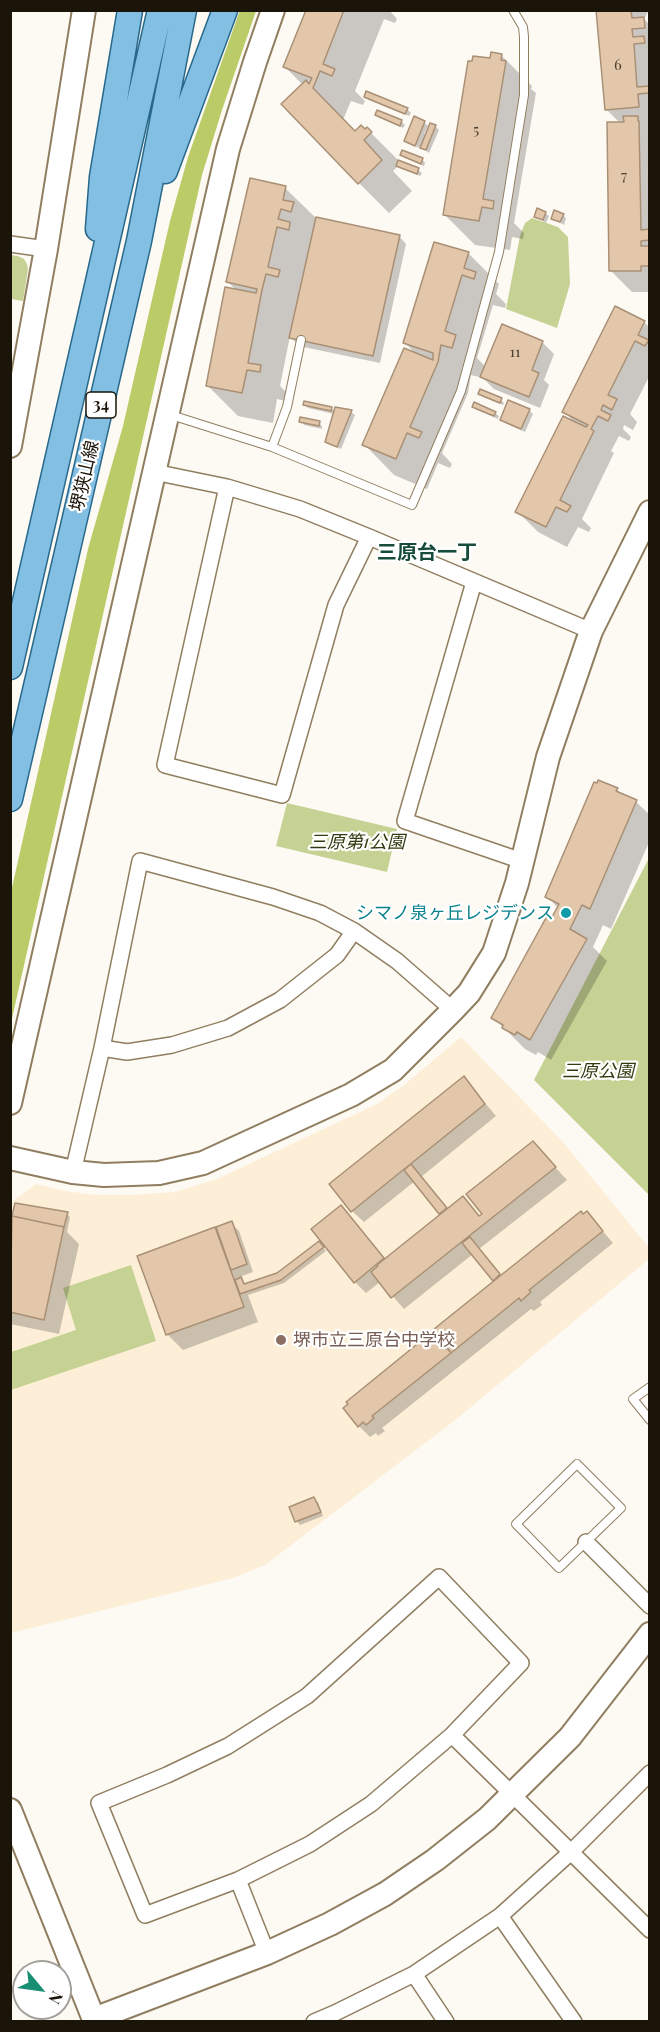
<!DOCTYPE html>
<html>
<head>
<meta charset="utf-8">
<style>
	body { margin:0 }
	#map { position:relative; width:660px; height:2032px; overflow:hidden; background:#fdf9f3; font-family:"Playfair Display",serif }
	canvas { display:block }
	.frame { position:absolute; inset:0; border:12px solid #1b1409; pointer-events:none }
	.north { position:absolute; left:12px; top:1960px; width:60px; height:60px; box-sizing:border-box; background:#fff; border:2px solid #a4a19d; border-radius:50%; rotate:119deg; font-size:16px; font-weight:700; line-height:24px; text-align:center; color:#1b1409 }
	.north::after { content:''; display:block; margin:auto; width:21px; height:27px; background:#188f72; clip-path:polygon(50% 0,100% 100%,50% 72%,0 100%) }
</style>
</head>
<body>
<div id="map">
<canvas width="660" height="2032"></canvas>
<div class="frame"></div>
<div class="north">N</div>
</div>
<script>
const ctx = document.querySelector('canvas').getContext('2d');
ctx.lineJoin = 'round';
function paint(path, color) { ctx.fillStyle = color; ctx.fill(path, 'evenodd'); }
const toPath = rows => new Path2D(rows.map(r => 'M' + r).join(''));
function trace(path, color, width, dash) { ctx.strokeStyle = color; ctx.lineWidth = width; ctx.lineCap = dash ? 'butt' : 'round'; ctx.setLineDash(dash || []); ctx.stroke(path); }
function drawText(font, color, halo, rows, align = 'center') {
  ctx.font = font + ' "Playfair Display","Noto Sans JP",serif'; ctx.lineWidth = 4.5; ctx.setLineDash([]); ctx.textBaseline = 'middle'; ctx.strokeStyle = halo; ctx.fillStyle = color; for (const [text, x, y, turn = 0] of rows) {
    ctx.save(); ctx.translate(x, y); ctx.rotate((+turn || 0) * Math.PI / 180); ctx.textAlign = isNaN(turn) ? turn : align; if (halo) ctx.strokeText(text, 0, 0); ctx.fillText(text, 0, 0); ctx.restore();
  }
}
paint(toPath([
	[461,1037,563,1142,649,1248,649,1259,454,1421,265,1565,233,1578,11,1633,11,1202,36,1184,65,1191,96,1195,132,1195,175,1192,217,1179,377,1104,404,1085]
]), '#fdefd7');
paint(toPath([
	[532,218,558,227,568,237,570,284,557,328,506,309,520,236,525,223],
	[11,255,18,256,24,259,27,264,28,269,23,301,11,299],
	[287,803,397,829,387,872,276,846],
	[649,858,649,1195,534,1080],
	[131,1265,156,1341,11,1390,11,1352,76,1330,63,1288]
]), '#c6d294');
paint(toPath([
	[240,10,256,11,222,110,202,175,11,1023,11,892,88,549,123,426,170,221,188,157]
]), '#bbcb67');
paint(toPath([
	[307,10,389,10,397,19,395,23,384,19,355,91,365,101,363,105,351,101,343,120,355,133,367,129,401,163,418,170,422,173,420,176,398,166,393,171,412,191,389,213,359,183,303,85,285,67],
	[598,10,649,10,644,19,650,25,650,292,632,292,611,271,620,123,606,109],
	[501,55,532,86,531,89,536,93,514,223,524,233,523,239,512,237,510,250,475,245,444,214,491,60],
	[365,97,407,109,411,113,409,116,369,100],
	[377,115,401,121,405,125,403,128,380,118],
	[424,122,428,126,424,134,427,135,435,126,439,130,429,153,420,146,419,148,406,141],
	[402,155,422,159,425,163,424,166,405,158],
	[285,188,316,218,399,236,406,244,380,363,299,346,290,336,280,386,291,397,290,402,277,399,273,423,238,416,208,386,237,291,228,282],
	[545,213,549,216,546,223,536,217],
	[563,215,566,218,564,225,553,219],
	[468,253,499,284,496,294,506,304,505,308,493,305,477,358,486,367,502,326,543,343,554,354,544,380,549,385,540,408,494,389,483,378,471,375,468,393,442,453,452,464,450,468,438,463,427,489,394,475,364,444,417,355,405,343],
	[616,308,644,322,650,328,650,375,630,414,637,422,633,430,624,425,623,429,631,437,629,441,619,436,611,451,614,453,582,519,591,528,589,532,578,527,567,547,538,532,517,511,574,422,564,411],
	[480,393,501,400,504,403,503,405,483,397],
	[305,405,331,408,335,412,351,412,355,415,341,449,331,445,327,442,334,414,308,408],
	[474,406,495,413,499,416,498,419,477,410],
	[529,410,533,414,525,432,505,423,501,420],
	[301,421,319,423,322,426,322,429,304,425],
	[617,790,623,796,636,802,650,815,650,840,611,929,603,925,593,947,607,961,551,1060,538,1052,536,1055,525,1049,493,1017,558,908,547,896],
	[464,1078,496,1116,421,1177,448,1210,463,1198,481,1217,533,1143,567,1180,479,1249,501,1277,587,1213,613,1243,540,1302,542,1305,534,1311,531,1309,382,1428,385,1431,378,1436,376,1433,370,1437,359,1426,432,1334,447,1350,451,1348,496,1281,473,1254,404,1309,380,1282,366,1293,355,1282,341,1207,386,1260,442,1215,415,1181,364,1222,352,1211],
	[16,1205,67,1214,70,1217,67,1232,79,1244,59,1334,10,1324,10,1229],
	[231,1223,239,1231,253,1272,242,1276,245,1285,278,1274,322,1246,326,1251,284,1283,248,1295,258,1322,183,1350,167,1334,215,1229,220,1235],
	[314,1499,318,1502,323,1516,300,1525,297,1521]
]), '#0003');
const building = toPath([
	[306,10,344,10,323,64,335,69,332,76,320,71,313,88,355,131,361,125,365,129,367,127,372,132,364,140,382,160,358,184,281,104,306,80,309,84,312,78,283,67,306,10],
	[596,10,631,10,632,18,644,17,645,28,632,29,633,37,644,36,645,43,634,44,637,87,649,86,649,93,638,94,639,107,605,110,596,10],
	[491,52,502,54,501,60,506,61,483,199,494,201,493,209,482,207,479,221,443,215,468,61,472,61,473,56,490,58,491,52],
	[366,91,408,108,405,114,364,97,366,91],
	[377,110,402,120,400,126,375,115,377,110],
	[414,116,425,121,415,146,404,141,414,116],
	[623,116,638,116,638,121,639,121,641,230,650,229,650,240,641,241,641,246,650,246,650,266,641,266,641,271,609,271,607,122,624,122,623,116],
	[430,123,436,125,426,150,420,148,430,123],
	[402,150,423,158,421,164,400,155,402,150],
	[398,160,419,168,417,174,396,166,398,160],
	[250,178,286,186,283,200,294,202,291,212,281,209,278,219,290,222,289,230,277,227,268,267,280,270,278,277,266,274,262,290,248,363,261,365,260,372,247,370,242,393,206,386,225,287,256,293,257,289,226,282,250,178],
	[537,208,546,212,543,220,534,217,537,208],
	[554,210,564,214,560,222,551,219,554,210],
	[316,217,400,235,373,356,289,338,316,217],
	[434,242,469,252,464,268,476,272,474,279,462,275,445,331,456,335,452,348,441,345,438,362,410,427,422,432,419,438,407,433,396,459,362,445,404,348,433,360,433,353,403,343,434,242],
	[615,306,645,321,638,335,649,340,645,346,635,341,608,395,617,399,612,410,603,405,601,410,611,415,608,421,598,416,591,429,594,431,560,500,571,506,567,512,556,507,546,527,515,512,563,416,586,427,588,425,562,412,615,306],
	[502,324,543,341,532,370,539,373,529,397,480,377,502,324],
	[480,389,502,398,500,403,478,394,480,389],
	[508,400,530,409,521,429,500,420,508,400],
	[304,401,332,407,331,411,303,405,304,401],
	[474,402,496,412,494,416,472,407,474,402],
	[335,407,352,410,337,447,325,442,335,407],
	[300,417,320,421,319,426,299,422,300,417],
	[598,780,618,788,616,791,637,800,590,909,582,905,570,929,587,939,530,1040,517,1032,515,1035,502,1028,503,1025,491,1018,547,916,551,919,559,904,545,897,594,782,597,783,598,780],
	[464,1076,485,1104,351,1212,329,1184,464,1076],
	[533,1141,556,1167,391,1298,371,1272,378,1266,377,1265,463,1196,479,1216,482,1214,466,1194,533,1141],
	[411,1164,447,1208,439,1214,404,1170,411,1164],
	[15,1203,68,1212,64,1227,12,1216,15,1203],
	[341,1205,384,1258,354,1283,311,1229,341,1205],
	[581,1211,583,1214,587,1211,603,1231,529,1290,531,1292,521,1301,519,1298,451,1353,434,1329,581,1211],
	[12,1216,64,1227,44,1320,10,1312,12,1216],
	[232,1221,247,1264,231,1270,216,1227,232,1221],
	[215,1227,244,1307,166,1335,137,1256,215,1227],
	[470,1237,500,1274,493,1281,462,1243,470,1237],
	[319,1241,324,1247,281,1280,240,1294,235,1280,241,1277,244,1284,277,1273,319,1241],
	[432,1332,446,1349,447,1348,451,1353,372,1416,374,1418,366,1425,363,1422,358,1427,343,1408,348,1404,346,1402,432,1332],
	[314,1497,321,1512,295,1522,289,1507,314,1497]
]);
paint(building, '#e2c7ab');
trace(building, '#a99075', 1.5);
const lane = toPath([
	[171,415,272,447,412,505,461,391,499,252,524,95,524,37,523,27,513,10],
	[272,447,287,407,301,340],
	[650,1387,633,1399,650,1420],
	[577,1464,621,1508,559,1568,516,1524,577,1464]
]);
const street = toPath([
	[10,244,46,249],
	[154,472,227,487,300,509,369,537,591,631],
	[227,487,165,765,282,795,336,605,369,537],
	[474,582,405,821,522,861],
	[102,1048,127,1052,172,1045,228,1028,280,1000,337,955,354,931],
	[73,1172,102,1048,140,861,273,897,320,913,354,931,397,961,453,1010],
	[586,1542,650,1606],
	[439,1577,521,1663,452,1735,371,1804,310,1844,238,1880,145,1915,99,1803,167,1775,228,1746,307,1696,439,1577],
	[452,1735,650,1930],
	[238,1880,267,1953],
	[500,1916,574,2022],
	[414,1974,446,2022],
	[314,2022,335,2013,414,1974,500,1916,571,1852,650,1773]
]);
const secondary = toPath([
	[10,446,46,249,84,10],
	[10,1103,228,149,255,62,273,10],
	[10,1158,73,1172,104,1175,159,1173,203,1163,351,1095,393,1070,453,1010,469,993,494,953,517,883,548,757,591,631,650,512],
	[10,1810,95,2022],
	[94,2019,267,1953,330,1924,385,1894,435,1860,487,1819,570,1737,650,1634]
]);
const primary = toPath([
	[165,171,225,10],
	[98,229,102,177,130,10],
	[10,667,160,10],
	[10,799,139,241,184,10]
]);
trace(lane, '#907e60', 10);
trace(street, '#907e60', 18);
trace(secondary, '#907e60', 26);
trace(primary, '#27688b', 27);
trace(lane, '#fff', 8);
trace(street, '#fff', 15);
trace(secondary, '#fff', 22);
trace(primary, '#82bfe3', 24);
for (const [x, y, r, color] of [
	[566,913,6,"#0f9aa8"],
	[281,1340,6,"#8d6e63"]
]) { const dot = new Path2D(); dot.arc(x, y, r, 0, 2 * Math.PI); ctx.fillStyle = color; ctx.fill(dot); trace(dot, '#fff', 2); }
drawText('15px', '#4d4132', null, [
	["6",618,65],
	["5",476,130],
	["7",624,176],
	["11",515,352]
]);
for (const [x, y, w] of [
	[101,405,30]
]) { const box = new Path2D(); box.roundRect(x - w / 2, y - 13, w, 26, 4.5); ctx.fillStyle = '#fff'; ctx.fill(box); trace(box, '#1b1409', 1.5); }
drawText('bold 16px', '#1b1409', null, [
	["34",101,405]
]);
drawText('18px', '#1b1409', '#fff', [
	["堺狭山線",85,476,-77]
]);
drawText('italic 18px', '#34390f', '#fff', [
	["三原第1公園",357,842],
	["三原公園",598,1071]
]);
drawText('18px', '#0d838f', '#fff', [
	["シマノ泉ヶ丘レジデンス",554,913]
], 'right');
drawText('18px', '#785e54', '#fff', [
	["堺市立三原台中学校",293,1340]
], 'left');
drawText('bold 20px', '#174b3c', '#fff', [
	["三原台一丁",427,553]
]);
</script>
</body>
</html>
